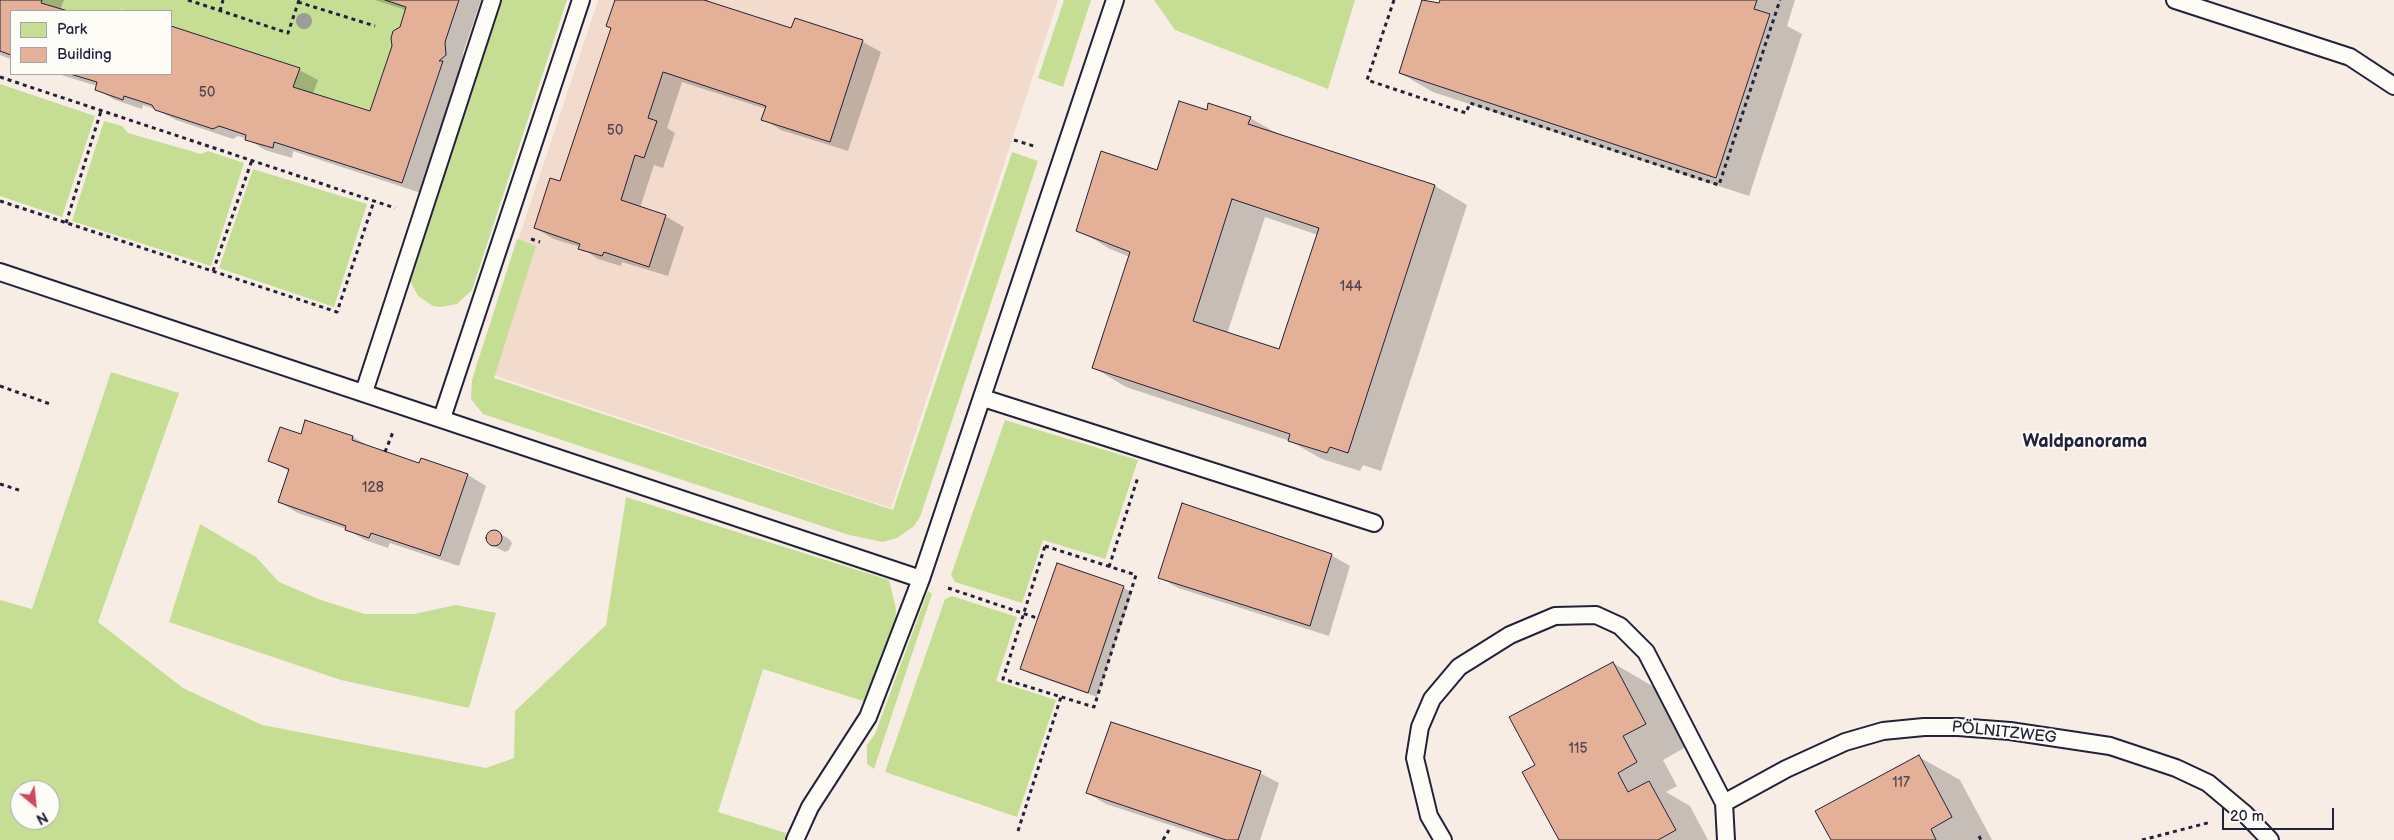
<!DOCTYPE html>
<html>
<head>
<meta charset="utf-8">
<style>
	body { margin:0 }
	#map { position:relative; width:2394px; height:840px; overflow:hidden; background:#f8ede4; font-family:"Balsamiq Sans",sans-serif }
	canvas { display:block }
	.legend { position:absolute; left:10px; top:10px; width:162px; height:65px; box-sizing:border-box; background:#fdfcf7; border:1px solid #a5a5ac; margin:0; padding:6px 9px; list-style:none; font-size:15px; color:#22223b }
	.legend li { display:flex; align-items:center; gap:10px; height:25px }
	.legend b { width:25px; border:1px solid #a5a5ac }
	.north { position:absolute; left:10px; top:780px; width:50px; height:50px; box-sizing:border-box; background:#fdfcf7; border:1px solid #a5a5ac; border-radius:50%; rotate:152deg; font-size:14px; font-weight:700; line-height:20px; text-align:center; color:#22223b }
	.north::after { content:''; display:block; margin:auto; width:18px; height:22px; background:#d1495b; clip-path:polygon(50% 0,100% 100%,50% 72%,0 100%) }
	.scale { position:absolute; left:2222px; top:808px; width:112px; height:22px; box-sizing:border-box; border:2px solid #22223b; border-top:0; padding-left:6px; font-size:15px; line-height:18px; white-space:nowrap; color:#22223b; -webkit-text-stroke:4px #fdfcf7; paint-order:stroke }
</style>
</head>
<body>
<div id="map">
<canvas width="2394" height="840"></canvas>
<ul class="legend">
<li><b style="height:14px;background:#c6de94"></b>Park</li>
<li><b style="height:14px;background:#e4b097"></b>Building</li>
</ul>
<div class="north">N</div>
<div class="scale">20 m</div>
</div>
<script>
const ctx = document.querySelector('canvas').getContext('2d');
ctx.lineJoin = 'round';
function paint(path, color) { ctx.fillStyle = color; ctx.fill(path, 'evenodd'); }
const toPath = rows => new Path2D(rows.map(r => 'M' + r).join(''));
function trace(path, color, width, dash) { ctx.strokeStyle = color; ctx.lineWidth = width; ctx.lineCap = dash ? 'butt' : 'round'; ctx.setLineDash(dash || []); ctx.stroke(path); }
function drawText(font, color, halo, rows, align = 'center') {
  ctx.font = font + ' "Balsamiq Sans",sans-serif'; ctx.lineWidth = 4; ctx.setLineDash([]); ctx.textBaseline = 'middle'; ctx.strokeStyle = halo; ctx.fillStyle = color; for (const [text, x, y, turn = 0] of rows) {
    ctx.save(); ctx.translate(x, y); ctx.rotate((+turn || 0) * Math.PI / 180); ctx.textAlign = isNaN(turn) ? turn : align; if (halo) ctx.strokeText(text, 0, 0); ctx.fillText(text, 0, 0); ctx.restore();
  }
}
paint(toPath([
	[598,0,1058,0,891,508,475,369]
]), '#f2dbcd');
paint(toPath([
	[42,0,385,0,406,7,400,27,393,31,391,38,392,46,370,111,293,87,299,68,171,26,171,11,128,11,121,9,120,11,68,11,41,3],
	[501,0,567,0,472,290,457,304,440,307,433,306,418,296,409,279],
	[1064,0,1091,0,1063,87,1038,78],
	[1154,0,1355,0,1328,89,1175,30],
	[0,84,95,116,62,217,0,196],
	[104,121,122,126,128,133,201,154,208,151,244,163,211,266,72,221],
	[1012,152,1038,161,920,517,914,526,897,538,883,542,849,535,483,414,471,399,472,380,517,239,536,246,494,378,893,510],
	[253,169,367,204,334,307,219,268],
	[111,372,179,393,98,622,183,688,262,725,486,768,514,758,515,711,606,625,626,497,889,580,896,609,895,625,863,701,763,669,718,812,786,833,785,840,0,840,0,600,32,609],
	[20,790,50,790,50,820,20,820],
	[1005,420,1138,460,1105,559,1043,540,1022,603,955,582,951,575],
	[200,524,256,557,279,582,321,600,365,614,414,614,456,605,496,613,469,708,341,680,169,622],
	[928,591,932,594,874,769,867,764,867,745,875,734],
	[952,596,1017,617,996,681,1056,700,1017,817,885,772,945,599]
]), '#c6de94');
paint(toPath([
	[0,0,64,0,60,10,64,11,11,11,11,59,0,55],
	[375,0,481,0,463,53,464,66,458,72,461,73,421,193,293,151,292,158,265,150,247,139,238,136,233,139,176,120,157,110,143,105,142,109,115,100,96,89,97,86,58,74,171,74,299,70,318,80,313,94,371,113,406,10],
	[616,0,708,0,708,3,792,30,795,19,863,42,881,52,848,151,781,130,763,119,766,109,682,82,667,128,675,133,663,168,654,165,640,208,665,216,684,227,668,276,622,262,621,266,598,259,580,247,554,239,535,228,561,183,612,28],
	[1424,0,1440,4,1441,0,1795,0,1787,26,1802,34,1749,196,1433,92,1400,73],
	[1208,112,1250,118,1282,136,1435,186,1467,205,1381,471,1363,465,1360,471,1322,459,1290,441,1126,387,1094,368,1130,257,1110,249,1078,230,1158,172],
	[1265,217,1318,235,1280,351,1227,334],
	[306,422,353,437,372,448,420,464,468,475,486,486,459,566,390,543,388,548,365,540,346,529,298,513,279,502,290,472,270,461,302,435],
	[493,530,509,539,512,543,509,550,505,552,490,544,487,539,488,533],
	[1331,555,1350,566,1329,636,1178,588,1159,577],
	[1123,587,1132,593,1097,697,1031,674,1022,669],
	[1613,663,1654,687,1686,747,1663,760,1677,786,1666,792,1690,806,1708,840,1561,840,1537,766],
	[1919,757,1960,780,1992,840,1833,840],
	[1260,773,1279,783,1260,840,1216,840,1106,804,1087,793]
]), '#0003');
const building = toPath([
	[0,0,42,0,41,3,68,11,11,11,11,55,0,51,0,0],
	[385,0,459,0,445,42,446,55,439,61,443,61,402,183,274,142,273,148,245,140,246,135,219,126,213,129,155,110,152,105,124,96,123,100,95,90,97,82,70,74,171,74,171,26,300,68,293,87,370,111,392,46,391,38,393,31,400,27,406,7,385,0],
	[615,0,704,0,791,28,795,18,863,40,830,142,761,120,766,106,663,72,648,118,657,121,644,158,635,155,621,200,666,215,649,267,604,252,602,256,578,249,580,244,534,228,550,178,560,181,611,28,606,26,615,0],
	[1422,0,1439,3,1440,0,1757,0,1754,9,1770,14,1716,178,1399,73,1422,0],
	[1179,101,1207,110,1208,103,1251,117,1248,124,1435,185,1348,453,1330,447,1327,453,1288,441,1290,434,1092,368,1130,252,1076,231,1101,151,1157,170,1179,101],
	[1232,199,1319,228,1279,349,1193,321,1232,199],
	[305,420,353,436,352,440,419,463,421,458,468,474,440,556,371,533,369,538,345,530,346,526,278,502,289,469,268,461,280,427,301,434,305,420],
	[1182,503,1332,554,1310,626,1158,578,1182,503],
	'486 538a8 8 0 1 1 16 0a8 8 0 1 1-16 0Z',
	[1057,563,1124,586,1088,693,1020,669,1057,563],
	[1613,662,1646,724,1623,736,1637,762,1618,773,1628,792,1649,781,1676,830,1658,840,1559,840,1522,772,1535,765,1509,717,1613,662],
	[1111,722,1261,771,1238,840,1226,840,1086,793,1111,722],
	[1919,755,1952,817,1931,829,1936,840,1831,840,1815,811,1919,755]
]);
paint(building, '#e4b097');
trace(building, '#22223b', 1);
const service = toPath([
	[2175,0,2350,57,2394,86],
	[0,272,921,579],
	[364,392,492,0],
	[983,398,1374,523],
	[442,418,581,0],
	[1724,803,1786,769,1845,742,1883,731,1924,727,1958,727,2010,731,2110,746,2176,768,2208,783,2245,814,2270,840],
	[795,840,810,807,868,717,921,579,1115,0],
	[1443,840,1429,816,1415,758,1420,727,1432,699,1459,667,1510,635,1555,616,1596,615,1620,626,1646,652,1724,803,1726,840]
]);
trace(service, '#22223b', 20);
trace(toPath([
	[188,0,288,33,299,0],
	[1394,0,1367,80,1466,113,1470,103,1719,185,1780,0],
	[298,2,375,26],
	[220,11,223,0],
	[0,77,395,208],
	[1014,140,1037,147],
	[0,201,337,312,374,201],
	[66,223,101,111],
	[531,239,540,242],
	[213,271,252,160],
	[0,386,50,404],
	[385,452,393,432],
	[0,484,22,491],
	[1045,546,1136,575,1094,707,1003,679,1045,546],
	[1109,567,1138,477],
	[948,588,1037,618],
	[1018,831,1061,697],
	[1979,836,1981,840],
	[1163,840,1169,830],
	[2142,840,2211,822]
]), '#22223b', 3, [4, 4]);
trace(service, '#fdfcf7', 16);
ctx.fillStyle = '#9d9c96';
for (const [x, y] of [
	[304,21]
]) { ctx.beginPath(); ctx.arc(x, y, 8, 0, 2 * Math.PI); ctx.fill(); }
drawText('14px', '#524652', null, [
	["50",207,93],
	["50",615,131],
	["144",1351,287],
	["128",373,488],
	["115",1578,749],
	["117",1901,783]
]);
drawText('16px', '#22223b', '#fdfcf7', [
	["PÖLNITZWEG",2004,733,6]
]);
drawText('bold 18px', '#22223b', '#fdfcf7', [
	["Waldpanorama",2085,442]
]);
</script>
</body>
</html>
